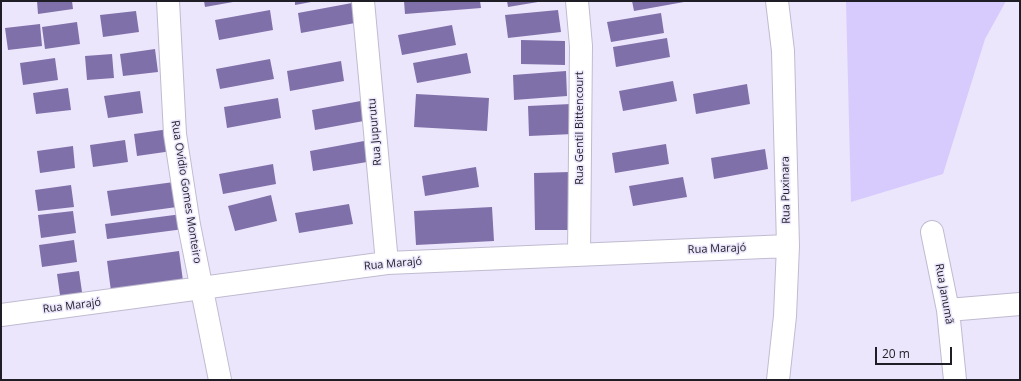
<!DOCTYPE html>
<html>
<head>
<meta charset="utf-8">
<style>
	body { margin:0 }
	#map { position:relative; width:1021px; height:381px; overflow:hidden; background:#ebe6fc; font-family:"Open Sans",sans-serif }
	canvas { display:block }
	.frame { position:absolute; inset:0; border:2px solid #1f1d25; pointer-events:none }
	.scale { position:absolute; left:875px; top:347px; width:77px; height:18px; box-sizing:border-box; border:2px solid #1f1d25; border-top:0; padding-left:5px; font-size:12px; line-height:14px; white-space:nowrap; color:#1f1d25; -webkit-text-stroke:3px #ebe6fc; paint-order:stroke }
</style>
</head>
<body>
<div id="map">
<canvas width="1021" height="381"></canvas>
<div class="frame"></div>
<div class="scale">20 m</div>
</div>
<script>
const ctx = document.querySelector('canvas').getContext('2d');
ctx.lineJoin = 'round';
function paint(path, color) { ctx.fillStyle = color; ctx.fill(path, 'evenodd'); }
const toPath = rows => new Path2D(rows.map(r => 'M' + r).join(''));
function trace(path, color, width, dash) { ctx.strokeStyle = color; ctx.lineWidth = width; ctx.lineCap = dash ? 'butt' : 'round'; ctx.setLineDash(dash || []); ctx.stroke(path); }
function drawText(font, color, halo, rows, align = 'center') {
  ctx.font = font + ' "Open Sans",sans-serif'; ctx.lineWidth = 3; ctx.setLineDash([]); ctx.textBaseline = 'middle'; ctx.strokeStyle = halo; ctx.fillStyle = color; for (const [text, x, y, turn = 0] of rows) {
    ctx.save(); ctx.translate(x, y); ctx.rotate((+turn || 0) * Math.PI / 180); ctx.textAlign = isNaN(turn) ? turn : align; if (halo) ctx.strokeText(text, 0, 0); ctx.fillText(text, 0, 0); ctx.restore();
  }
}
paint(toPath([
	[846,1,1006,1,985,39,943,174,851,202]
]), '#d7cafc');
paint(toPath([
	[37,1,72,1,73,9,38,14],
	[204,1,233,1,233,2,205,7],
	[295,1,311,1,311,2,295,5],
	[404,1,480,1,481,8,405,14],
	[507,1,538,1,538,2,508,7],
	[632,1,684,1,684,2,634,11],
	[352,3,355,23,301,33,298,13],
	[270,10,273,30,219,40,215,20],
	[558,10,561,32,508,38,505,15],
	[136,11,139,32,103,37,100,15],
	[661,13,664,33,611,42,607,22],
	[77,22,80,44,45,49,42,27],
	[40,24,42,46,8,50,5,28],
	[452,25,456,45,402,55,398,35],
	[667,38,670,57,616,67,613,47],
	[521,40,565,41,565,65,521,64],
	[155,49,158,72,123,76,120,54],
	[467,53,471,73,417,83,413,63],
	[112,54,114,78,87,80,85,56],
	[55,58,58,80,23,85,20,63],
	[270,59,274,79,220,89,216,69],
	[341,61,344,81,290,91,287,71],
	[566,71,567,96,514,100,513,75],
	[673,81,677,101,623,111,619,91],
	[747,84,750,104,696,114,693,94],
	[68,88,71,110,36,114,33,93],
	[140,91,143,113,108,118,104,96],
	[416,94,489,98,487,131,414,127],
	[278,98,281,118,227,128,224,107],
	[366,100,369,120,315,130,312,110],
	[571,104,573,134,529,136,528,106],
	[169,129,172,151,137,156,134,134],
	[125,140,128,162,93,167,90,145],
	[364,141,367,162,313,171,310,151],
	[666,144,669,164,615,173,612,153],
	[73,146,75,168,40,173,37,151],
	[765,149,768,169,714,179,711,158],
	[273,164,276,184,223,194,219,174],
	[476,167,479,187,425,196,422,176],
	[570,172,571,230,535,230,534,173],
	[683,177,687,197,633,206,629,186],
	[174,182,177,207,111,216,107,191],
	[71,185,74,207,38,211,35,190],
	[271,195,277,221,235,231,228,206],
	[349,204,353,224,299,233,295,213],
	[492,207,494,241,416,245,414,211],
	[73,211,76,233,41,238,38,215],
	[182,214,184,229,107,239,105,224],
	[74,240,77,262,42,267,39,245],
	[179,251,183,281,111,291,107,261],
	[79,271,83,299,61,302,57,274]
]), '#8070a9');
const minor = toPath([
	[168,1,175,134,189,225,220,380],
	[363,1,387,263],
	[577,1,581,46,579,255],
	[777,1,783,51,788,246,785,316,778,380],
	[932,232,948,310,955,380],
	[948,310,1020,304],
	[1,315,387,263,788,246]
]);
trace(minor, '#c0bbd0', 24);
trace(minor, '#fff', 22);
drawText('11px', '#1f1d25', '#ebe6fc', [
	["Rua Gentil Bittencourt",580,128,-90],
	["Rua Jupurutu",375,132,-95],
	["Rua Puxinara",786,190,-91],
	["Rua Ovídio Gomes Monteiro",186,192,81],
	["Rua Marajó",717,249,-2],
	["Rua Marajó",393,264,-5],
	["Rua Janumã",944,294,80],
	["Rua Marajó",72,306,-7]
]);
</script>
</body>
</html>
